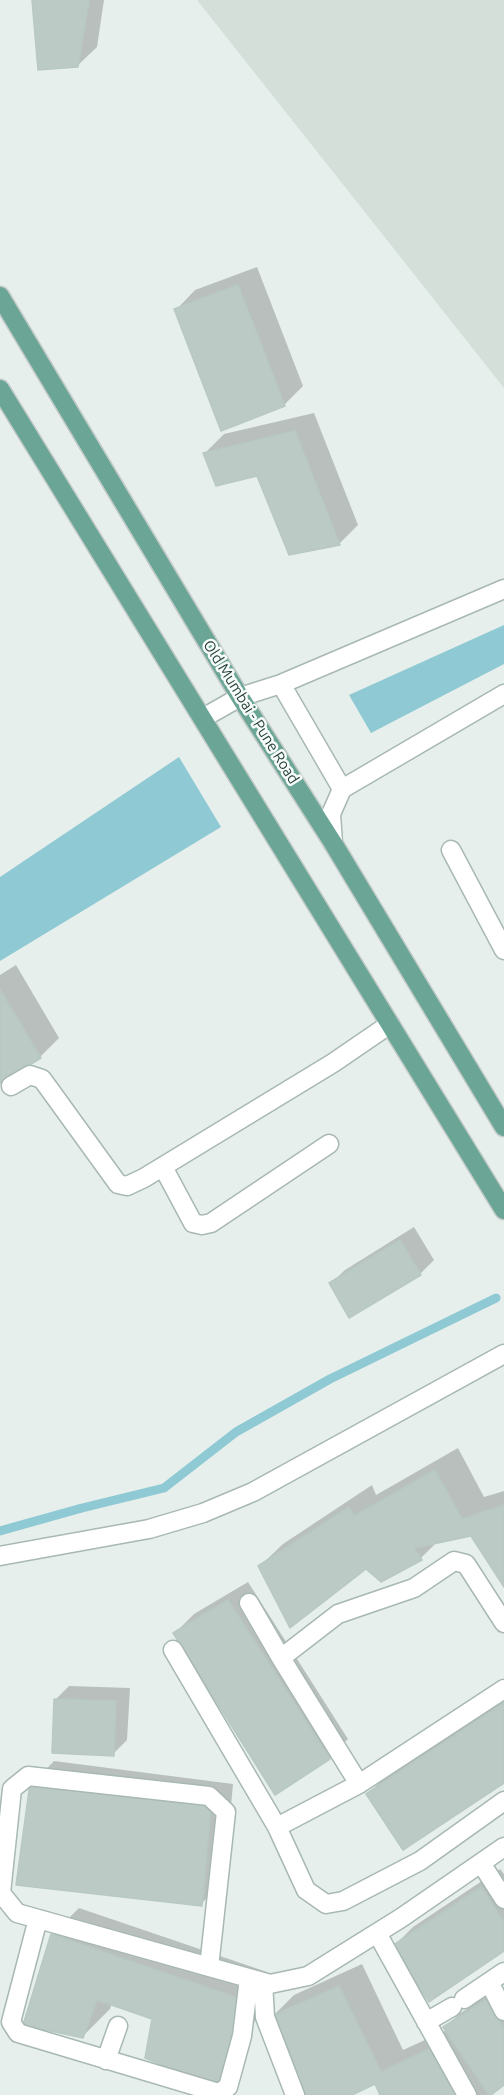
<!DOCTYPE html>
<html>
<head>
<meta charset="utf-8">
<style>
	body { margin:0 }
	canvas { display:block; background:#e6efeb }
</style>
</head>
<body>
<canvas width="504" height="2095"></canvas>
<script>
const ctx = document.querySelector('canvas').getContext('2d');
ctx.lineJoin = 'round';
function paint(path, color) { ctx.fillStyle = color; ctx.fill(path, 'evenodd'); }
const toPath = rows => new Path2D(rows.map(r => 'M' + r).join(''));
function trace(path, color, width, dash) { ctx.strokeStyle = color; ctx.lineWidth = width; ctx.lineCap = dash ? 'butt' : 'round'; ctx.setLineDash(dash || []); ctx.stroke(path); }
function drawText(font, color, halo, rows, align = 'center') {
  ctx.font = font + ' Ubuntu,sans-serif'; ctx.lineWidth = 5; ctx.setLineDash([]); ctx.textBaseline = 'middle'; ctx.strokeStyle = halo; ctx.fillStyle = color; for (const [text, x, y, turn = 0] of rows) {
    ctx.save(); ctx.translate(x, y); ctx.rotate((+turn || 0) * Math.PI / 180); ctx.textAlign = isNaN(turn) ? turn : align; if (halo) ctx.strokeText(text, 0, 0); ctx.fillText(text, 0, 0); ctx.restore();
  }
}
paint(toPath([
	[197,0,504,0,504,388]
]), '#d4dfda');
paint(toPath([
	[504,625,504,664,371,733,349,695],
	[179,757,221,827,0,961,0,877]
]), '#8ec9d4');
paint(toPath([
	[34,0,104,0,97,47,77,66],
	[257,267,303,386,284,405,176,310,195,290],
	[314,413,358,525,339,544,258,474,204,454,224,434],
	[16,965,59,1038,40,1057,0,1081,0,975],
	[414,1227,434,1260,420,1274,330,1284,345,1270],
	[458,1448,484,1497,504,1491,504,1584,472,1534,438,1541,421,1558,381,1580,366,1567,260,1566,283,1544,372,1485,376,1495],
	[248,1582,348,1739,329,1758,175,1633,194,1614],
	[69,1686,130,1688,127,1740,113,1754,55,1700],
	[504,1697,504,1781,368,1794,391,1771],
	[54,1761,233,1784,224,1882,201,1904,32,1784],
	[500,1869,504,1874,504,1949,394,1946,413,1927],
	[79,1908,270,1973,243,2058,216,2085,154,2018,112,2003,110,2009,83,2036,52,1935],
	[362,1964,403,2050,447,2030,445,2028,459,2014,501,1987,504,1993,504,2083,491,2093,492,2095,382,2095,376,2082,349,2095,305,2095,272,2017,294,1995]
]), '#0003');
trace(toPath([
	[0,1531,82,1508,164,1488,236,1432,330,1379,496,1298]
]), '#8ec9d4', 9);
const building = toPath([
	[32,0,89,0,78,67,38,70,32,0],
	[238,285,285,406,221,431,174,309,238,285],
	[295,431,340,545,289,555,257,476,216,486,203,453,295,431],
	[0,990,41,1058,0,1083,0,990],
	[400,1240,421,1275,349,1318,329,1283,400,1240],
	[435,1470,462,1519,504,1505,504,1587,471,1536,414,1548,422,1560,381,1582,366,1569,290,1628,258,1566,349,1507,354,1516,435,1470],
	[228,1600,330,1759,275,1795,173,1633,228,1600],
	[54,1699,116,1701,114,1756,52,1753,54,1699],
	[504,1703,504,1783,403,1850,366,1794,504,1703],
	[30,1783,211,1806,202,1906,16,1885,30,1783],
	[481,1887,504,1922,504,1951,429,2002,392,1946,481,1887],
	[51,1934,244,2000,217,2087,145,2058,152,2019,97,2000,83,2038,23,2025,51,1934],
	[339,1986,381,2072,429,2049,456,2095,380,2095,375,2084,352,2095,304,2095,270,2017,339,1986],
	[486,2000,504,2029,504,2085,491,2095,489,2095,443,2027,486,2000]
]);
paint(building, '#bbcac4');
trace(building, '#b8c9c2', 1.5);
const minor = toPath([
	[281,684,342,789,504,694],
	[203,718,240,697,281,684,504,589],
	[333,843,331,814,342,789],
	[451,850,504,950],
	[11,1086,30,1075,42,1079,118,1184,127,1186,144,1178,333,1063,390,1024],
	[163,1167,193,1223,202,1225,211,1223,329,1144],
	[0,1556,149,1529,203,1513,253,1492,504,1354],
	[249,1603,281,1658],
	[173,1650,277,1827,306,1890,326,1904,343,1901,420,1861,504,1801],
	[359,1784,281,1658,338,1614,414,1588,454,1561,466,1564,504,1623],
	[277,1827,359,1784,504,1689],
	[481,1863,504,1899],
	[38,1919,11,2022,18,2033,219,2093,228,2087,242,2036,249,1978],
	[377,1933,467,2095],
	[209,1967,226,1812,209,1796,28,1776,12,1789,1,1893,17,1913,270,1984,308,1976,401,1918,504,1847],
	[263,1982,265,2017,295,2095],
	[489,1982,504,2011],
	[464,1999,504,1972],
	[426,2022,452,2007],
	[106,2060,118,2026]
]);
const major = toPath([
	[0,296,240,697,333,843,504,1127],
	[0,389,504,1210]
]);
trace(minor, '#a8b8b2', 21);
trace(major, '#c2cac8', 21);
trace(minor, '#fff', 18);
trace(major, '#6aa596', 18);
drawText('15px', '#24423a', '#f7fbf9', [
	["Old Mumbai - Pune Road",251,712,58]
]);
</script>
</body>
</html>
